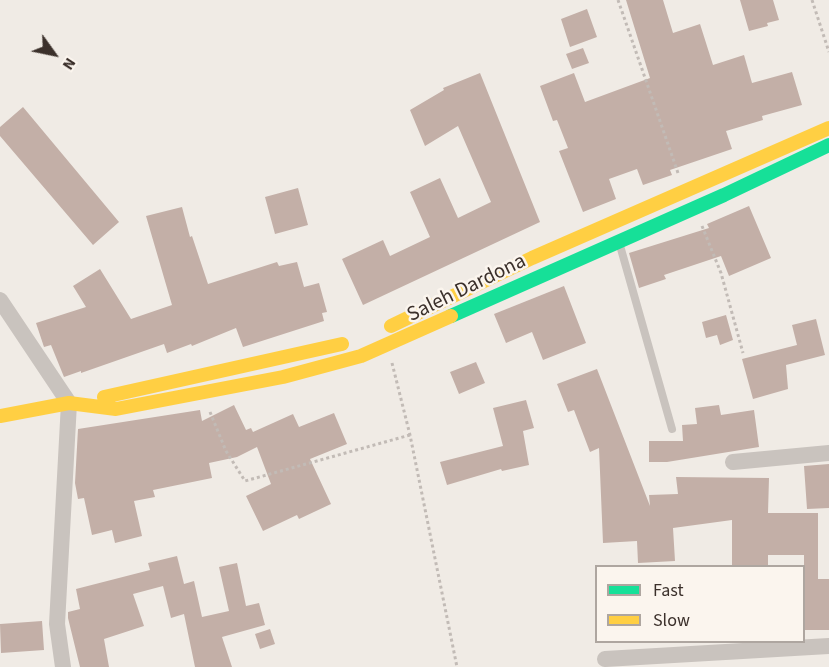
<!DOCTYPE html>
<html>
<head>
<meta charset="utf-8">
<style>
	body { margin:0 }
	#map { position:relative; width:829px; height:667px; overflow:hidden; background:#f0ebe5; font-family:"Source Sans 3",sans-serif }
	canvas { display:block }
	.legend { position:absolute; left:595px; top:565px; width:210px; height:78px; box-sizing:border-box; background:#fbf5ee; border:2px solid #aea6a0; margin:0; padding:8px 10px; list-style:none; font-size:18px; color:#3b302b }
	.legend li { display:flex; align-items:center; gap:12px; height:30px }
	.legend b { width:30px; border:2px solid #aea6a0 }
	.north { position:absolute; left:24px; top:24px; width:60px; height:60px; -webkit-text-stroke:4px #fbf5ee; paint-order:stroke; rotate:123deg; font-size:16px; font-weight:700; line-height:24px; text-align:center; color:#3b302b }
	.north::after { content:''; display:block; margin:auto; width:21px; height:27px; background:#3b302b; clip-path:polygon(50% 0,100% 100%,50% 72%,0 100%) }
</style>
</head>
<body>
<div id="map">
<canvas width="829" height="667"></canvas>
<ul class="legend">
<li><b style="height:8px;background:#16e098"></b>Fast</li>
<li><b style="height:8px;background:#ffcf43"></b>Slow</li>
</ul>
<div class="north">N</div>
</div>
<script>
const ctx = document.querySelector('canvas').getContext('2d');
ctx.lineJoin = 'round';
function paint(path, color) { ctx.fillStyle = color; ctx.fill(path, 'evenodd'); }
const toPath = rows => new Path2D(rows.map(r => 'M' + r).join(''));
function trace(path, color, width, dash) { ctx.strokeStyle = color; ctx.lineWidth = width; ctx.lineCap = dash ? 'butt' : 'round'; ctx.setLineDash(dash || []); ctx.stroke(path); }
function drawText(font, color, halo, rows, align = 'center') {
  ctx.font = font + ' "Source Sans 3",sans-serif'; ctx.lineWidth = 5; ctx.setLineDash([]); ctx.textBaseline = 'middle'; ctx.strokeStyle = halo; ctx.fillStyle = color; for (const [text, x, y, turn = 0] of rows) {
    ctx.save(); ctx.translate(x, y); ctx.rotate((+turn || 0) * Math.PI / 180); ctx.textAlign = isNaN(turn) ? turn : align; if (halo) ctx.strokeText(text, 0, 0); ctx.fillText(text, 0, 0); ctx.restore();
  }
}
paint(toPath([
	[626,0,663,0,673,33,700,24,713,65,744,55,752,83,792,72,802,105,762,116,763,120,726,131,732,149,670,170,672,175,643,185,637,169,609,179,616,199,583,212,559,151,568,148,557,120,553,121,540,86,574,73,585,102,650,78],
	[740,0,773,0,779,20,767,23,768,26,749,31],
	[587,9,597,37,570,47,561,19],
	[583,48,589,63,572,69,566,54],
	[480,73,540,222,363,305,342,259,383,240,390,256,430,237,410,192,440,178,458,218,491,202,458,126,425,146,410,110,444,90,443,88],
	[23,107,119,222,93,245,0,136,0,127],
	[298,188,308,225,275,234,265,197],
	[749,206,771,258,729,276,721,256,664,275,666,279,639,288,629,253,709,228,707,224],
	[182,207,190,237,192,236,208,284,277,262,279,266,297,262,304,287,319,283,327,312,322,313,324,321,243,347,236,328,192,346,191,344,167,353,164,344,81,373,81,371,64,377,51,345,44,347,36,323,86,307,73,286,100,269,131,319,172,305,146,216],
	[564,286,586,343,543,360,532,332,506,343,494,314],
	[726,315,733,340,720,345,717,335,706,338,702,322],
	[816,319,825,355,786,365,788,389,753,399,742,359,797,345,792,325],
	[476,362,485,383,459,394,450,372],
	[597,369,650,506,649,495,678,494,676,477,769,478,768,513,818,513,818,579,829,579,829,630,804,630,804,555,768,555,768,567,732,567,732,520,673,528,675,561,638,563,637,541,603,543,599,448,590,452,574,410,568,412,557,384],
	[526,400,534,428,523,431,529,465,502,471,501,469,447,485,440,462,503,446,493,408],
	[234,405,246,430,251,428,253,432,293,414,299,427,334,413,347,444,310,459,331,504,299,519,297,515,263,531,246,496,271,484,257,447,237,457,209,463,212,478,153,490,155,497,134,501,142,536,115,543,112,530,92,535,84,498,78,499,75,483,78,429,200,410,202,421],
	[719,405,721,415,754,410,759,447,667,462,649,462,649,441,683,441,682,425,697,424,695,408],
	[829,464,829,508,807,509,804,466],
	[177,556,184,584,194,581,202,617,229,611,219,567,237,563,246,606,259,603,265,625,222,637,232,667,195,667,184,614,171,618,163,586,133,594,144,626,104,639,109,667,80,667,68,618,68,612,80,609,76,589,150,570,148,563],
	[42,621,44,650,1,653,0,624],
	[270,629,275,644,260,649,255,634]
]), '#c3afa7');
trace(toPath([
	[618,0,678,173],
	[812,0,829,52],
	[702,226,721,273,743,353],
	[392,363,410,435,457,667],
	[210,412,226,451,245,481,410,435]
]), '#c2bbb6', 3, [3, 3]);
trace(toPath([
	[619,242,672,429]
]), '#c9c3be', 8);
trace(toPath([
	[0,300,69,403,57,624,63,667],
	[733,462,829,453],
	[605,659,829,646]
]), '#c9c3be', 16);
trace(toPath([
	[451,316,724,195,829,145]
]), '#16e098', 14);
trace(toPath([
	[391,326,532,258,829,128],
	[104,397,342,344],
	[0,416,69,403,116,409,283,377,361,356,451,316]
]), '#ffcf43', 14);
drawText('21px', '#3b302b', '#fbf5ee', [
	["Saleh Dardona",467,289,-26]
]);
</script>
</body>
</html>
